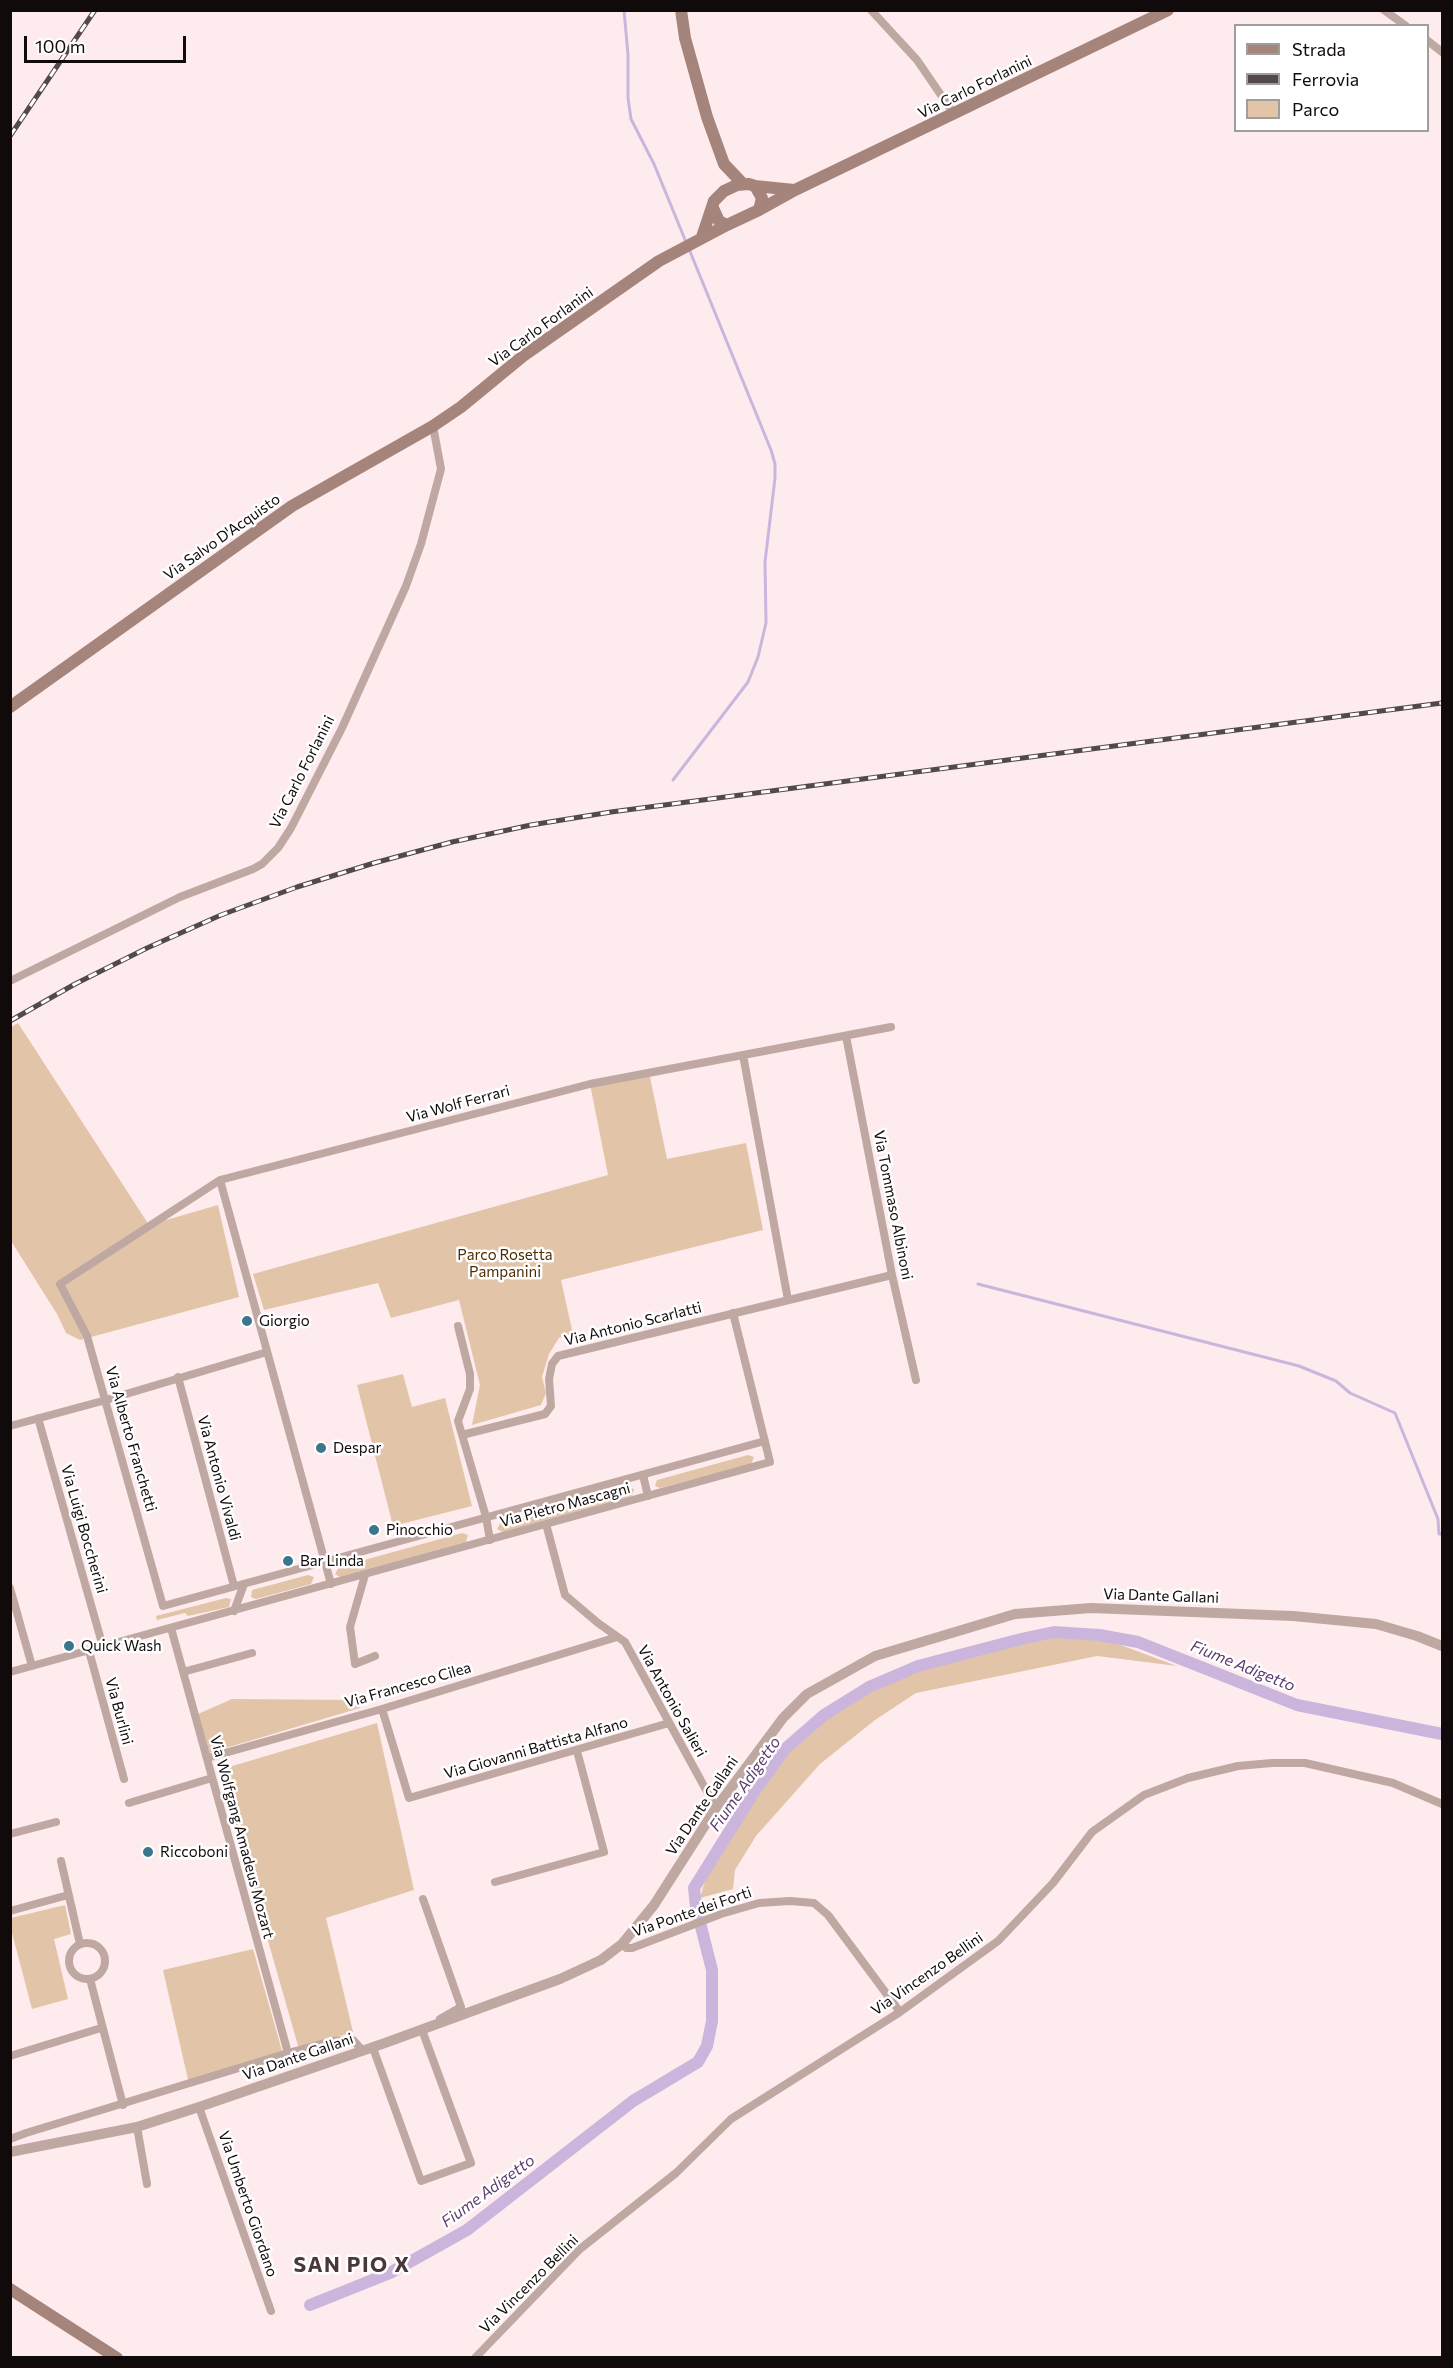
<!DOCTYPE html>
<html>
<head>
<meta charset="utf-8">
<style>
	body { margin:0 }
	#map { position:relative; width:1453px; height:2368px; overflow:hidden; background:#feebed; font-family:Commissioner,sans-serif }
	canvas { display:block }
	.frame { position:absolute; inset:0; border:12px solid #110a0b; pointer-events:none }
	.legend { position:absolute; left:1234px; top:24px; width:195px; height:108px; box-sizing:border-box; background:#fff; border:2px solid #a09d9d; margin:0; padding:8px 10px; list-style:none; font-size:18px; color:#110a0b }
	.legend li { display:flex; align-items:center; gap:12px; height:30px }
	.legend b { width:30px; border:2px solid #a09d9d }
	.scale { position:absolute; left:24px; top:36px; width:162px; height:27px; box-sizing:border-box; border:3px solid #110a0b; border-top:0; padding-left:8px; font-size:18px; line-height:21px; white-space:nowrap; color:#110a0b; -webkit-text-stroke:4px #fff; paint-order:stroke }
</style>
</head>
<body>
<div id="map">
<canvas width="1453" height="2368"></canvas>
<div class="frame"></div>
<ul class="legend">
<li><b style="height:8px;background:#a5857b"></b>Strada</li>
<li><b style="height:8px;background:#53494a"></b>Ferrovia</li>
<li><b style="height:16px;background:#e2c5a9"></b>Parco</li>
</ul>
<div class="scale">100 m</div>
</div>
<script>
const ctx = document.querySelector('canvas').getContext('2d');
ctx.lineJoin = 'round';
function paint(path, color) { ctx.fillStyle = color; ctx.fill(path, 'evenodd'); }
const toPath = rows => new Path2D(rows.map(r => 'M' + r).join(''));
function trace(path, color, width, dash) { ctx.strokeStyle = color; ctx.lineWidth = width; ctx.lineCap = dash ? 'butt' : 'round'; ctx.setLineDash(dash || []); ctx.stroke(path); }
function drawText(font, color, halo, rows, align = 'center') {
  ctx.font = font + ' Commissioner,sans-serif'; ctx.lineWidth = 5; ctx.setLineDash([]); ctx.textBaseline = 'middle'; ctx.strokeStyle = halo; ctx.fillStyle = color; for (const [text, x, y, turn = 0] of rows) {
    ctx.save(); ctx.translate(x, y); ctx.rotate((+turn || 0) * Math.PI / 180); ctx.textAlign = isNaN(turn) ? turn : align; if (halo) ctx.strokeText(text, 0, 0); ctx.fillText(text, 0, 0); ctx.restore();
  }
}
paint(toPath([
	[18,1023,149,1225,218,1205,239,1297,80,1340,66,1333,57,1314,11,1241,10,1028],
	[649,1072,667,1159,746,1143,763,1230,561,1280,573,1334,559,1338,549,1354,542,1377,546,1393,541,1405,472,1425,480,1385,459,1300,391,1318,378,1283,264,1310,253,1274,608,1175,590,1084],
	[403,1374,412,1407,445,1398,472,1506,393,1526,357,1385],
	[748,1455,754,1457,751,1464,660,1488,655,1486,657,1480],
	[628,1487,634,1489,632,1496,503,1532,497,1529,501,1522],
	[462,1533,468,1535,466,1542,340,1577,335,1574,339,1567],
	[308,1575,314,1577,311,1584,256,1599,251,1597,252,1590],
	[226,1598,231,1599,229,1607,188,1616,185,1613,157,1620,156,1616],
	[1073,1631,1094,1635,1177,1666,1097,1656,916,1693,875,1720,820,1764,756,1836,735,1870,733,1889,700,1898,706,1877,757,1786,794,1744,835,1706,861,1687,915,1666,1030,1637],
	[232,1699,357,1700,360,1708,209,1753,198,1714],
	[377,1723,414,1890,326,1918,353,2032,299,2049,219,1770],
	[65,1905,71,1934,54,1939,68,1999,32,2009,11,1929,11,1918],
	[253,1949,283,2054,189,2084,163,1970]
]), '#e2c5a9');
trace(toPath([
	[624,10,628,55,628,98,631,119,654,164,686,242],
	[673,780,748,682,758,657,766,623,765,562,775,478,775,464,771,450,689,249],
	[978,1284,1299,1366,1336,1381,1350,1393,1395,1413,1438,1519,1439,1534,1442,1534]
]), '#ccb5dd', 3);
trace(toPath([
	[310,2305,390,2273,467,2230,633,2101,698,2062,707,2046,712,2021,712,1970,696,1907,694,1888,754,1792,785,1749,824,1715,869,1687,918,1666,1021,1639,1054,1632,1099,1635,1138,1642,1297,1705,1442,1734]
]), '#ccb5dd', 12);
trace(toPath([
	[871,10,917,60,954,114],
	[1384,10,1406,26],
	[1428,41,1442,52],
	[10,981,180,897,253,869,262,864,278,848,291,828,342,728,406,586,421,544,441,469,433,426],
	[846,1036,892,1275,916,1380],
	[743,1055,788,1300],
	[220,1180,331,1584],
	[458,1326,470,1374,470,1389,458,1421,486,1517,490,1540],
	[178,1377,234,1586],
	[38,1418,103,1647],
	[10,1426,106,1400,267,1352],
	[462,1435,545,1414,551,1406,549,1379,552,1364,558,1356,892,1275],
	[765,1441,163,1606,87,1336,60,1284,220,1180,590,1084,891,1027],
	[643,1475,648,1496],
	[546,1524,565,1595,598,1623,625,1642,716,1808],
	[365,1575,350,1627,355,1664,375,1656],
	[10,1588,32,1666],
	[234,1611,244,1584],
	[171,1628,288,2053],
	[89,1651,124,1779],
	[10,1672,770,1462,733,1313],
	[183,1672,252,1653],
	[382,1709,409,1798,669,1723],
	[207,1758,382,1709,617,1637],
	[129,1803,212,1778],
	[10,1834,56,1822],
	[61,1861,80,1944],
	[495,1882,604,1852,577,1751],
	[423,1899,461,2007,440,2019],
	[10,1911,68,1895],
	'69 1961a18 18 0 1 1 36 0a18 18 0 1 1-36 0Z',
	[622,1944,626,1948,632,1948,721,1914,759,1903,790,1901,814,1903,828,1915,900,2012],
	[90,1979,123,2105],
	[373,2048,421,2181,471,2163,422,2030,427,2027],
	[10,2056,101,2028],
	[199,2107,271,2311],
	[137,2127,147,2184],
	[10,2139,26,2133,288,2053,332,2041,353,2040,363,2051],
	[475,2358,580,2249,676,2173,731,2119,900,2012,998,1941,1053,1883,1092,1832,1144,1795,1188,1778,1238,1766,1272,1763,1305,1763,1393,1783,1442,1804]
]), '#bea8a1', 8);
trace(toPath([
	[10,2152,137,2127,199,2107,385,2043,560,1979,601,1960,622,1944,654,1905,716,1808,783,1718,807,1694,875,1656,1015,1614,1091,1608,1293,1616,1376,1624,1417,1636,1442,1646]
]), '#bea8a1', 10);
trace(toPath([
	[681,10,685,38,707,117,724,164,743,184],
	[755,186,794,190],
	[759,210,795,190,1168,10],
	[702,237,714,201,724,191,737,185,749,184,755,186,762,198,759,210,727,225,719,221,713,208],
	[10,707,292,506,433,426,461,407,523,356,659,261,727,225],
	[10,2289,117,2358]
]), '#a5857b', 12);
const rail = toPath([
	[10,136,95,10],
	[10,1021,75,984,147,948,221,915,297,887,374,863,452,842,531,825,611,812,1442,703]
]);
trace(rail, '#53494a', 5);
trace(rail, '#fff', 3, [9]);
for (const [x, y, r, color] of [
	[247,1321,6,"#3a778e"],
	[321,1448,6,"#3a778e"],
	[374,1530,6,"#3a778e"],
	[288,1561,6,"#3a778e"],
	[69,1646,6,"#3a778e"],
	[148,1852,6,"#3a778e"]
]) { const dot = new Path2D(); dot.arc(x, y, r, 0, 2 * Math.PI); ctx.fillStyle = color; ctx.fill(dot); trace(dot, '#fff', 2); }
drawText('15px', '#110a0b', '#fff', [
	["Via Carlo Forlanini",975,87,-26],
	["Via Carlo Forlanini",541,327,-36],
	["Via Salvo D'Acquisto",222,537,-35],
	["Via Carlo Forlanini",302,772,-63],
	["Via Wolf Ferrari",458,1104,-15],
	["Via Tommaso Albinoni",893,1205,79],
	["Via Antonio Scarlatti",633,1324,-14],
	["Via Alberto Franchetti",131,1439,74],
	["Via Antonio Vivaldi",219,1478,75],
	["Via Pietro Mascagni",565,1505,-15],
	["Via Luigi Boccherini",84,1529,74],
	["Via Dante Gallani",1161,1596,2],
	["Via Francesco Cilea",408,1685,-16],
	["Via Antonio Salieri",672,1701,61],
	["Via Burlini",119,1711,75],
	["Via Giovanni Battista Alfano",536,1748,-16],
	["Via Dante Gallani",702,1806,-56],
	["Via Wolfgang Amadeus Mozart",242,1837,75],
	["Via Ponte dei Forti",692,1912,-19],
	["Via Vincenzo Bellini",927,1974,-35],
	["Via Dante Gallani",298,2057,-19],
	["Via Umberto Giordano",248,2204,71],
	["Via Vincenzo Bellini",529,2284,-45]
]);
drawText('15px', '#4f2c00', '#fff', [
	["Parco Rosetta",505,1255],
	["Pampanini",505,1272]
]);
drawText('15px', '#110a0b', '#fff', [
	["Giorgio",259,1321],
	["Despar",333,1448],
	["Pinocchio",386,1530],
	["Bar Linda",300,1561],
	["Quick Wash",81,1646],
	["Riccoboni",160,1852]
], 'left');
drawText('italic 16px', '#5c3c70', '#fff', [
	["Fiume Adigetto",1243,1666,22],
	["Fiume Adigetto",745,1784,-55],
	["Fiume Adigetto",488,2191,-36]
]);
ctx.letterSpacing = '1.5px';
drawText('bold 21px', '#4a373a', '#fff', [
	["SAN PIO X",352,2265]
]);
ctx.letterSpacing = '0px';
</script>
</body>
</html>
